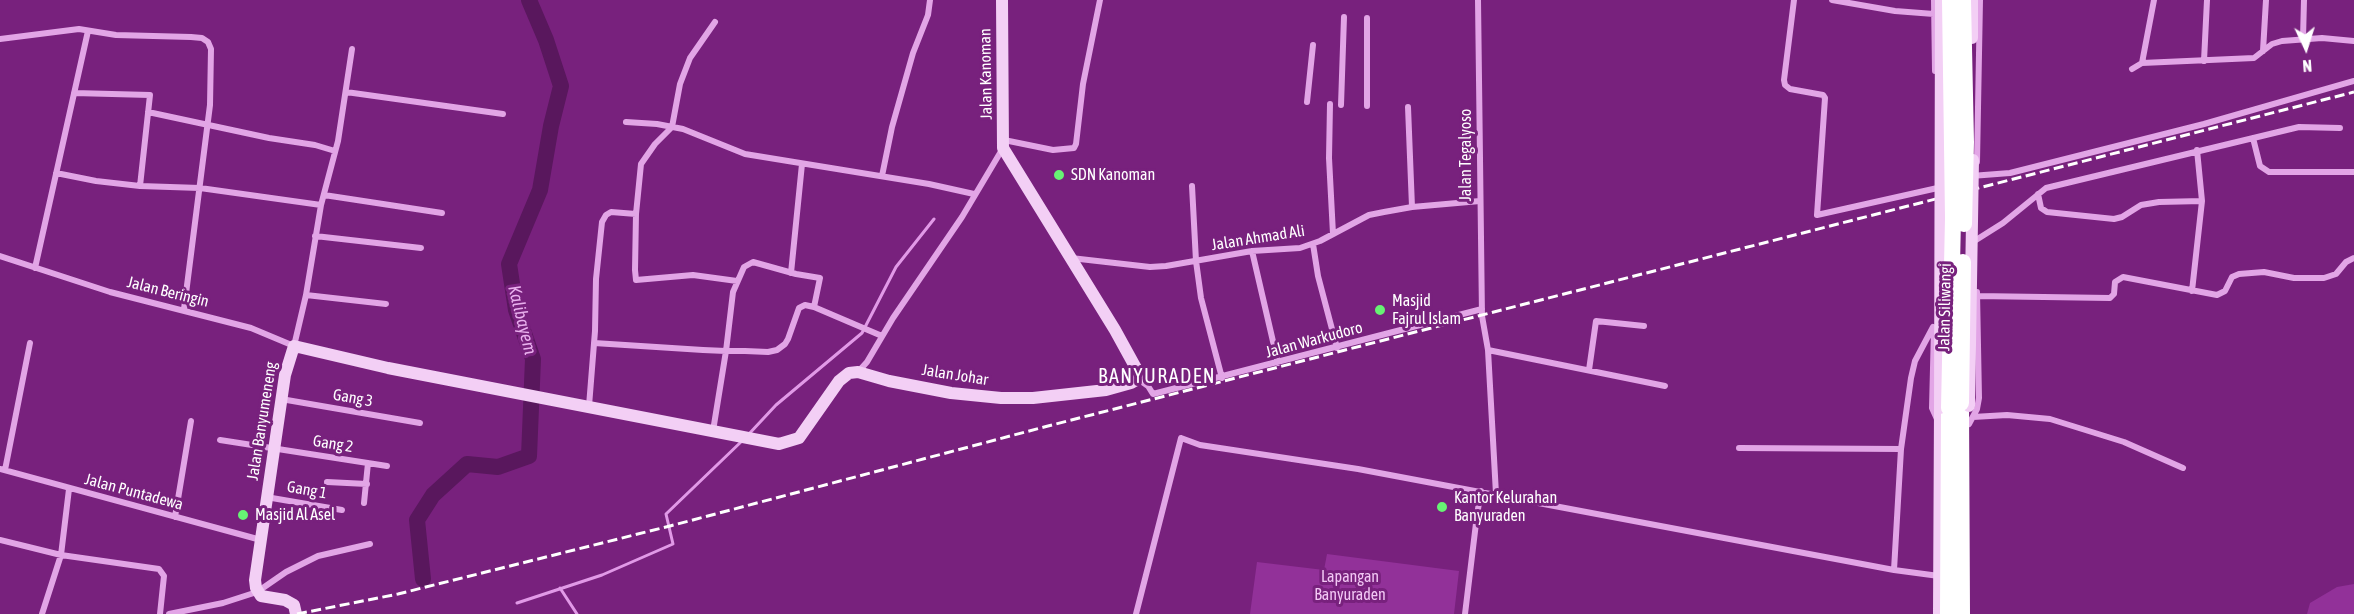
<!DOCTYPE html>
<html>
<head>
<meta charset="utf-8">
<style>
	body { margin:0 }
	#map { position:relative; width:2354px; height:614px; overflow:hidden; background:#78217d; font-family:"Asap Condensed",sans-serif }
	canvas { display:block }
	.north { position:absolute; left:2276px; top:18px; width:60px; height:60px; -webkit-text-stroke:4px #78217d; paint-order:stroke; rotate:176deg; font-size:16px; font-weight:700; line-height:24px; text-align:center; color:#fff }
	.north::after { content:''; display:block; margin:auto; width:21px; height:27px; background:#fff; clip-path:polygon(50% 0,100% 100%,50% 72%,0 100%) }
</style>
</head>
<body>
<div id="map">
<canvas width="2354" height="614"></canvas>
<div class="north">N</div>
</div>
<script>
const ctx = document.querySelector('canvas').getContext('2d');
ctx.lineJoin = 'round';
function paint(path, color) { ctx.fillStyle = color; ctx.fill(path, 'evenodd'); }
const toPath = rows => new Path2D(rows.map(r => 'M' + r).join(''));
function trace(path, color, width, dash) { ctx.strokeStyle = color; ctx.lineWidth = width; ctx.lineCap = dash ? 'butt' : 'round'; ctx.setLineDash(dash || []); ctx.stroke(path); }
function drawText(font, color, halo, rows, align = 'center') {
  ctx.font = font + ' "Asap Condensed",sans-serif'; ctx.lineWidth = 6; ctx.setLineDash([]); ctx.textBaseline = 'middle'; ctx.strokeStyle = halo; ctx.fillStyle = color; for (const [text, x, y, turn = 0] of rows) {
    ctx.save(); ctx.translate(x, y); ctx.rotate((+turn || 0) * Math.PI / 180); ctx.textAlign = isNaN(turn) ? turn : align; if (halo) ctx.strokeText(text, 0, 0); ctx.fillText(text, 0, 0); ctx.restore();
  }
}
paint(toPath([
	[1327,554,1459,571,1454,614,1250,614,1257,562,1324,570],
	[2354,584,2354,614,2307,614,2310,603,2337,587]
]), '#923199');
trace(toPath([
	[748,435,776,405,862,333,896,267,934,219],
	[560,588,577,614],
	[517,603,602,575,673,544,666,514,743,440]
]), '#e199e7', 3);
trace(toPath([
	[423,579,417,520,433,495,467,464,498,467,529,456,533,359,516,310,509,264,540,190,551,126,561,86,546,40,529,0]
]), '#59175d', 16);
trace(toPath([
	[1478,0,1482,316,1488,350,1496,494],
	[1794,0,1784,80,1785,85,1790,89,1823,95,1825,98,1817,215,1942,187],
	[1832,0,1895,11,1934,14],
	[1934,0,1935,71],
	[1367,18,1367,106],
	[715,22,690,58,680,84,672,127,655,144,641,164,636,214,635,270,636,280,693,275,737,281],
	[0,39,79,29,116,35,191,37,202,38,208,42,211,49,210,105,184,309],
	[2303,39,2304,0],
	[2263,51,2266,0],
	[2204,61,2207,0],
	[2142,63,2154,0],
	[2132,69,2142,63,2254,58,2272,44,2282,41,2322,38,2354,41],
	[346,92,503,114],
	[74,93,150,95,140,186],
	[1307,102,1313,45],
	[1330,104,1329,158,1333,234],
	[1341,105,1344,17],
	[1408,107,1412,207],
	[148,112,269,138,315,145,335,151],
	[626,122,657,124,683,129,745,154,929,184,974,194],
	[2253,138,2260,166,2269,172,2354,172],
	[1004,140,1053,150,1074,148,1076,144,1083,84,1100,0],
	[1977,162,1980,0],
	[56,173,96,181,140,186,200,188,321,205],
	[882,176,892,127,913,53,928,15,930,0],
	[1971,176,2010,173,2204,124,2354,81],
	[1192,186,1196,261,1201,298,1222,378],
	[2038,194,2041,208,2047,212,2114,219,2122,217,2141,205,2159,202,2202,201],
	[324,195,442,213],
	[315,236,421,248],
	[1976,240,2003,223,2046,188,2299,127,2340,128],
	[1313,244,1318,276,1337,348],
	[1252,251,1278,363],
	[0,256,110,292,251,328,294,346,306,295,321,205,338,141,352,49],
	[1071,258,1150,267,1166,266,1252,251,1300,248,1320,241,1369,215,1384,212,1412,207,1480,201],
	[35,268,88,31],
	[791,273,802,164],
	[2192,291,2202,201,2197,150],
	[306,295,386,304],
	[1977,296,2110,298,2114,294,2115,282,2123,277,2217,295,2225,291,2232,277,2239,274,2264,272,2294,278,2324,278,2336,274,2346,262,2354,258],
	[814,307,882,336],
	[1934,328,1932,408,1937,419],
	[594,343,703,350,726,351,745,351,768,352,777,350,785,344,788,339,799,308,805,305,814,307,820,278,796,274,753,262,744,267,733,292,726,351,713,431],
	[1488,350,1665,386],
	[1589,370,1596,321,1644,326],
	[858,372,867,362,893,318,962,217,1003,148],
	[1138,379,1148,386,1153,394,1482,309],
	[281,399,420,423],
	[589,406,595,331,596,279,602,222,606,215,611,212,636,214],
	[1973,417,2007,415,2050,419,2124,442,2183,468],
	[1969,424,1977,409,1979,398,1977,292],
	[220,440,387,466],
	[1739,448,1901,449],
	[0,469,261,540],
	[5,470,30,343],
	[327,482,367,484],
	[266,497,342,510],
	[364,503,368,463],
	[175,517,191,421],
	[0,540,61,555,159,569,164,576,160,614],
	[1894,570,1901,449,1911,378,1915,361,1933,327],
	[42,614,61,555,69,489],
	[169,614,223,603,257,592,286,572,318,556,370,544],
	[1136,614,1181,438,1200,445,1358,469,1894,570,1939,576],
	[1465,614,1477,515,1481,491]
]), '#e2a5e6', 6);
trace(toPath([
	[296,614,294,605,285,600,261,596,256,588,255,580,285,375,294,346,388,368,779,444,799,438,839,381,849,373,858,372,889,381,951,393,1001,398,1033,398,1106,390,1131,383,1138,379,1137,370,1115,330,1003,148,1002,0],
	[1939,614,1940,408]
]), '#f3cff5', 12);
trace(toPath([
	[1961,403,1962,614],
	[1948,614,1949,408]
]), '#fff', 16);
trace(toPath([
	[297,614,398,594,670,526,1048,426,2354,92]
]), '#fff', 3, [10, 4.5]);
trace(toPath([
	[1972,0,1972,38],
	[1969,406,1973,160],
	[1940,408,1941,0]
]), '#f3cff5', 12);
trace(toPath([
	[1963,0,1966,142,1964,224],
	[1961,403,1963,262],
	[1949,408,1953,218,1950,0]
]), '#fff', 16);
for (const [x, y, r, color] of [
	[1059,175,6,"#67f274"],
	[1380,310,6,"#67f274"],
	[1442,507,6,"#67f274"],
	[243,515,6,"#67f274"]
]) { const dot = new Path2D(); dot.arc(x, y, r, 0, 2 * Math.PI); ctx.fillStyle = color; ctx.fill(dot); trace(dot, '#78217d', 2); }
drawText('16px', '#fff', '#78217d', [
	["Jalan Kanoman",986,74,-91],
	["Jalan Tegalyoso",1466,155,-90],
	["Jalan Ahmad Ali",1258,238,-9],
	["Jalan Beringin",168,292,14],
	["Jalan Siliwangi",1945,307,-89],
	["Jalan Warkudoro",1314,340,-15],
	["Jalan Johar",955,375,9],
	["Gang 3",353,398,10],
	["Jalan Banyumeneng",262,421,-81],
	["Gang 2",333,444,9],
	["Gang 1",307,490,10],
	["Jalan Puntadewa",134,492,15]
]);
drawText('16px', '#fff', '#78217d', [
	["SDN Kanoman",1071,175],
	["Masjid",1392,301],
	["Fajrul Islam",1392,319],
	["Kantor Kelurahan",1454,498],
	["Banyuraden",1454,516],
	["Masjid Al Asel",255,515]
], 'left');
drawText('16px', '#f2c8f5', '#78217d', [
	["Lapangan",1350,577],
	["Banyuraden",1350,595]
]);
drawText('italic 18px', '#e9b0ee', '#78217d', [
	["Kalibayem",522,320,76]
]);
ctx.letterSpacing = '1.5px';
drawText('20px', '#fff', '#78217d', [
	["BANYURADEN",1157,377]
]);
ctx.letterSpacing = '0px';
</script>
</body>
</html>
